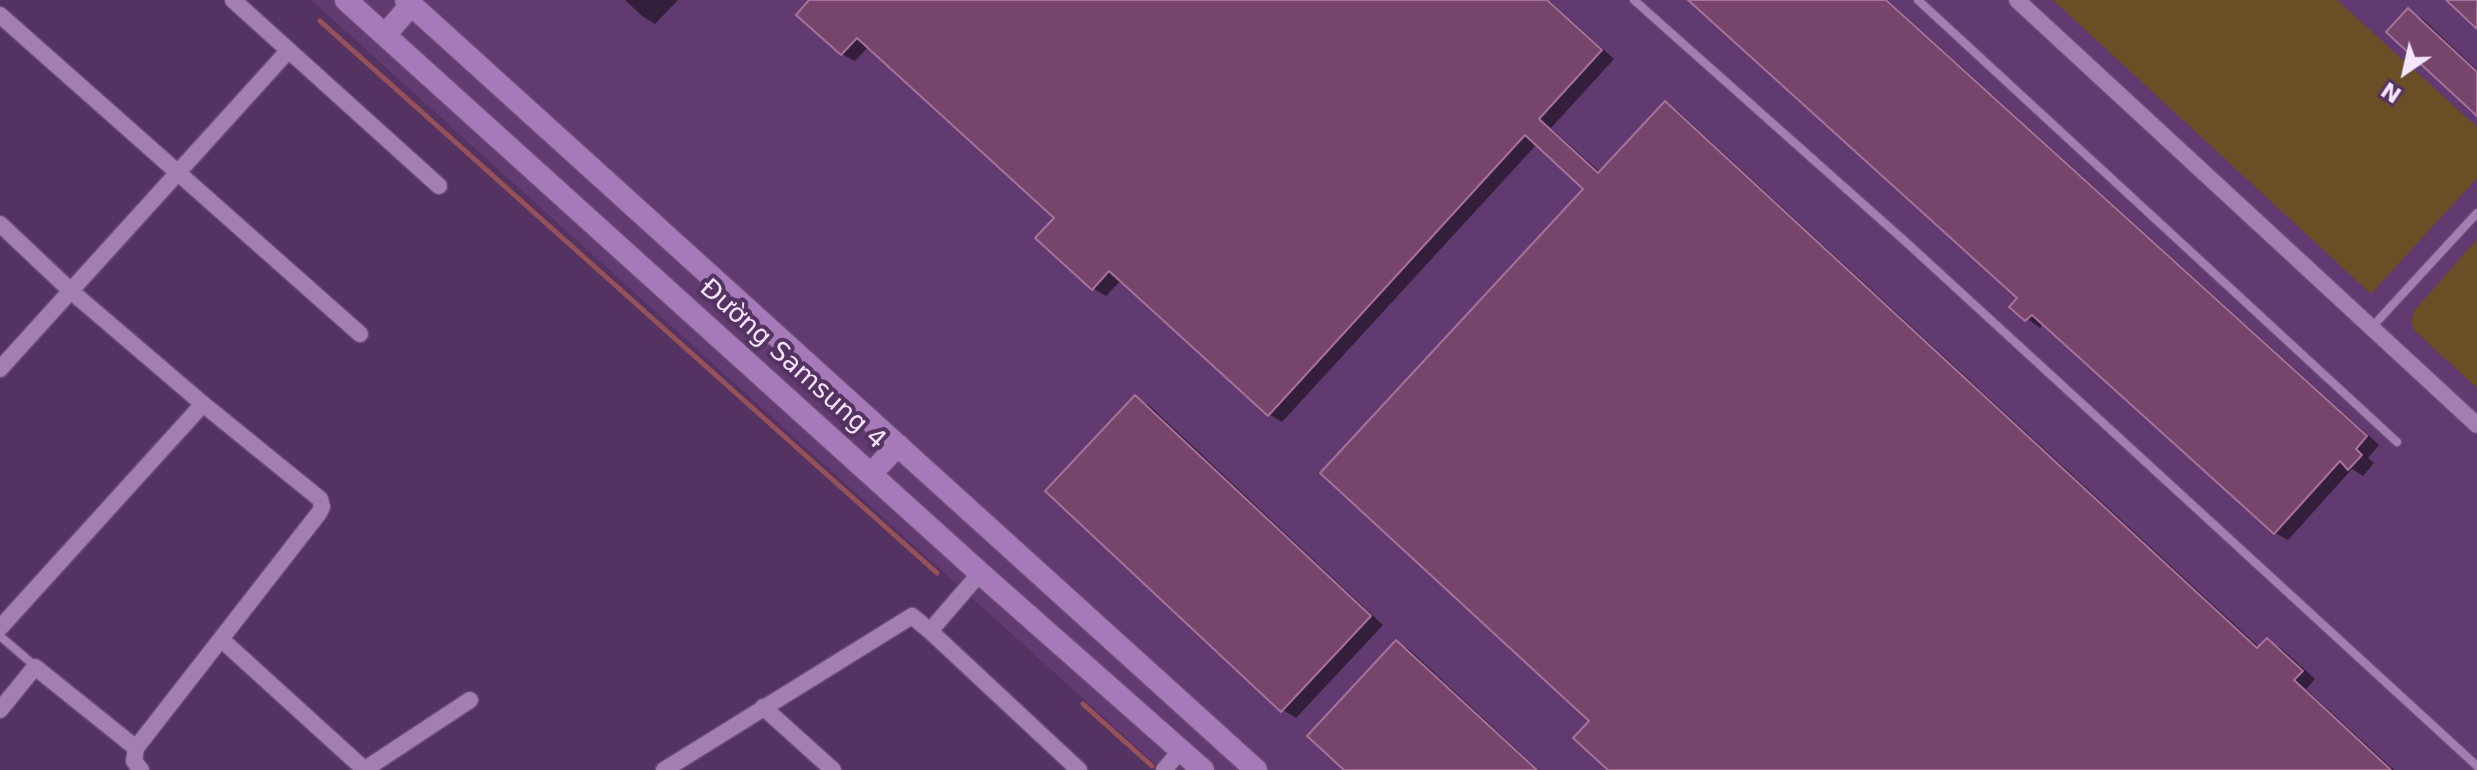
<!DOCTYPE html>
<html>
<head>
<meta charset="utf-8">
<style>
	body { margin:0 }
	#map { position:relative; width:2477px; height:770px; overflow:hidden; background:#543262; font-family:"DejaVu Sans",sans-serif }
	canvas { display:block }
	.north { position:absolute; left:2365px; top:32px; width:80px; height:80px; -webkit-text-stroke:6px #543262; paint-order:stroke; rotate:214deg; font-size:22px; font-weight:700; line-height:32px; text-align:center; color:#f4e5fc }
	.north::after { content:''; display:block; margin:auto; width:28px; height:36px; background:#f4e5fc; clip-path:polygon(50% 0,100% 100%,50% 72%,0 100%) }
</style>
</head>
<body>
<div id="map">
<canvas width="2477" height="770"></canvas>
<div class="north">N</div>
</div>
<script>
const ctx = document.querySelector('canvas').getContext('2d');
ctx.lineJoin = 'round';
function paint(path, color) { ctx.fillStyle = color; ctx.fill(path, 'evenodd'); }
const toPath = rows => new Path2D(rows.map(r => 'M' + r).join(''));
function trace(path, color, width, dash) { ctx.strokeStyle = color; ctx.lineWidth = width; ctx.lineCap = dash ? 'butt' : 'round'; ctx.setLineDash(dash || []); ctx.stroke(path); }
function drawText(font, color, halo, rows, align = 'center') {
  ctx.font = font + ' "DejaVu Sans",sans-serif'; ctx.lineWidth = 8; ctx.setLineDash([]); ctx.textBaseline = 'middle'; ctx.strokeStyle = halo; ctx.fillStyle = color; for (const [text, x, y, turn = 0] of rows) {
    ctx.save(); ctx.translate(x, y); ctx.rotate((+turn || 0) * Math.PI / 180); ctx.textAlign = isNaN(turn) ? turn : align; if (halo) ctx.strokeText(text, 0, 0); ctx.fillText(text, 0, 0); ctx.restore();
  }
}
paint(toPath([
	[311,0,2477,0,2477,770,1162,770]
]), '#603a70');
paint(toPath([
	[2053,0,2337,0,2477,127,2477,178,2371,294],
	[2477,239,2477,388,2414,330,2411,321,2414,311]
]), '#6a4e25');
paint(toPath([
	[625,0,678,0,655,24,642,16],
	[812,0,1549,0,1614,59,1551,128,1601,173,1665,103,1678,111,2260,648,2267,640,2281,648,2315,679,2306,689,2394,770,1611,770,1592,721,1585,189,1537,144,1282,422,1269,414,1121,280,1106,296,1093,288,1057,218,869,46,855,61,842,54],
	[1691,0,1888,0,2379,445,2368,458,2374,463,2363,476,2352,469,2288,540,2275,533,2044,323,2040,328,2012,307,2020,298],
	[2408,11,2422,18,2477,70,2477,114],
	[1136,398,1149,405,1383,625,1296,718,1283,710],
	[1397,642,1410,650,1539,770,1347,770]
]), '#0007');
trace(toPath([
	[320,21,937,573],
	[1083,704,1152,766]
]), '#965258', 5);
const building = toPath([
	[809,0,1547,0,1602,50,1539,119,1598,173,1665,101,2257,648,2267,638,2303,671,2294,680,2391,770,1608,770,1573,738,1589,721,1320,473,1583,189,1525,135,1268,416,1109,271,1092,290,1035,238,1054,218,857,38,841,55,796,15,809,0],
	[1688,0,1886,0,2367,436,2356,449,2362,455,2348,470,2340,461,2274,534,2032,315,2025,321,2009,307,2017,298,1688,0],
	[2446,0,2477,0,2477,29,2446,0],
	[2408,8,2477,72,2477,116,2386,32,2408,8],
	[1135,395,1371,616,1281,712,1045,491,1135,395],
	[1396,640,1537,770,1344,770,1307,736,1396,640]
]);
paint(building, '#77456c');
trace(building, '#a7719a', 2);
const lane = toPath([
	[1634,0,1907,243,2477,766],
	[1918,0,2397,442],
	[2372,327,2477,213],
	[0,636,35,666]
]);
const street = toPath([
	[233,0,439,186],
	[2017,0,2477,425],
	[0,15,360,334],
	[0,224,72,292,203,404,320,499,322,507,319,513,136,748,134,761,141,770],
	[0,369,288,51],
	[0,628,203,404],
	[930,631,1079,770],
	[222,640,365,770],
	[763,707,833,770],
	[0,710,35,667,136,748],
	[364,770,470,700],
	[664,770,912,616,930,631,980,573],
	[1164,770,1181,750]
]);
const secondary = toPath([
	[346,0,980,573,1203,770],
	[406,0,1256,770],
	[385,35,411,5],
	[871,474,898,445]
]);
trace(lane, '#6a4d75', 11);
trace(street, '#6a4d75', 19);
trace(secondary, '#6a4d75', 25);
trace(lane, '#a37eb3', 8);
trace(street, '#a37eb3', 16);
trace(secondary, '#a679b9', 22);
drawText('26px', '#f4e5fc', '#543262', [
	["Đường Samsung 4",792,365,42]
]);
</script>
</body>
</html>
